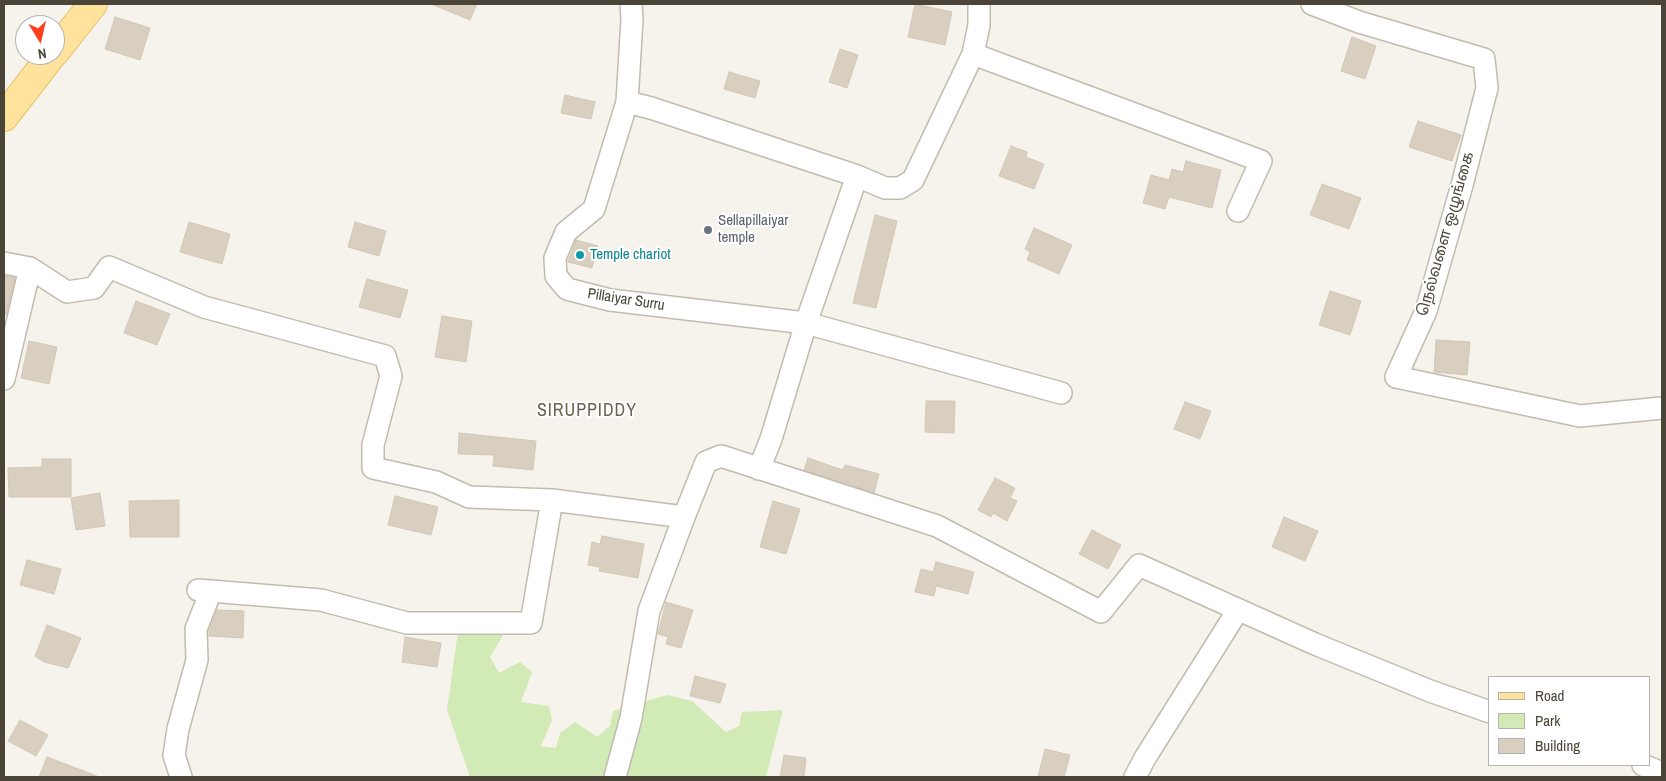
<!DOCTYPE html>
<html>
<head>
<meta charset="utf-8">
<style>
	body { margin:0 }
	#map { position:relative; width:1666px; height:781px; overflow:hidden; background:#f6f3ec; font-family:"Archivo Narrow",sans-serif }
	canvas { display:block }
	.frame { position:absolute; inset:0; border:5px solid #4b4439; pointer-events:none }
	.legend { position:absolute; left:1488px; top:676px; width:162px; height:90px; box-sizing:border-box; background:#fff; border:1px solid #b7b4b0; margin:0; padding:6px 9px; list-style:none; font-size:15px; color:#4b4439 }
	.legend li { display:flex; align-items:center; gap:10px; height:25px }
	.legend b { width:25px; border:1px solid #b7b4b0 }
	.north { position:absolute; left:15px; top:15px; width:50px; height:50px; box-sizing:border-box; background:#fff; border:1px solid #b7b4b0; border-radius:50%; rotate:171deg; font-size:14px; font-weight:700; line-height:20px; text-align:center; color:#4b4439 }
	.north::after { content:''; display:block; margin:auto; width:18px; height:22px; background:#fc3f1d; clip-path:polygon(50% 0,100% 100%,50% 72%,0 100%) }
</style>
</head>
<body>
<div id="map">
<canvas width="1666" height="781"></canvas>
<div class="frame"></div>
<ul class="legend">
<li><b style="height:6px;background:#ffe39c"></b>Road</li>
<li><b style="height:14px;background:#d2eab5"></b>Park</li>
<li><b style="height:14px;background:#d8cfc1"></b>Building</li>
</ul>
<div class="north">N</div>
</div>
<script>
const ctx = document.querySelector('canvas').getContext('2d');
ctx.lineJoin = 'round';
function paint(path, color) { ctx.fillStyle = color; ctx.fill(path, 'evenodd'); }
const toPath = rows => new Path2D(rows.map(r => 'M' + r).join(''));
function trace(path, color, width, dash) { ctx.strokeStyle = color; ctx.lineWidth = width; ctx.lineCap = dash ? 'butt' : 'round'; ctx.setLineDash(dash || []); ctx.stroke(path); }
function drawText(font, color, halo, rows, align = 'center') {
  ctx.font = font + ' "Archivo Narrow","Noto Sans Tamil",sans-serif'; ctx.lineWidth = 4; ctx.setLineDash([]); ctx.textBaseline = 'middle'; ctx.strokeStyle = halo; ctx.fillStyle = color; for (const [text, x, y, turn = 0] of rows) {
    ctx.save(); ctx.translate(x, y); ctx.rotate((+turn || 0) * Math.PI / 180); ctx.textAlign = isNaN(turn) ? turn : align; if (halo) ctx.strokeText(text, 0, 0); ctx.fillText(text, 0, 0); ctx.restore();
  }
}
paint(toPath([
	[458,631,505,632,490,657,499,673,520,662,532,672,521,702,549,706,552,720,541,746,556,748,560,733,575,722,597,737,610,726,613,711,667,695,692,701,726,732,739,726,742,712,783,710,766,777,470,777,447,710]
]), '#d2eab5');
const building = toPath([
	[431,4,477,4,470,20,431,4],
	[915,4,952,12,945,45,908,37,915,4],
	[115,17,150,28,140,60,105,49,115,17],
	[1352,37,1376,46,1365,79,1341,71,1352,37],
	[840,49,858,55,847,88,829,82,840,49],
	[729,72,760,81,755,98,724,89,729,72],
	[565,95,595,102,591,119,561,113,565,95],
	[1418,121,1461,135,1452,161,1409,147,1418,121],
	[1011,146,1027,152,1026,157,1044,164,1034,189,999,176,1011,146],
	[1186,161,1221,170,1212,208,1169,197,1165,209,1143,203,1151,175,1169,180,1172,169,1183,172,1186,161],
	[1322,184,1361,198,1349,229,1310,215,1322,184],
	[875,215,897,221,876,308,853,303,875,215],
	[189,222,230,234,222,264,180,252,189,222],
	[355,222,386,231,379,256,348,247,355,222],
	[1034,228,1072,245,1059,274,1027,260,1030,252,1025,249,1034,228],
	[576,240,598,246,592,268,568,262,576,240],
	[4,276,15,278,6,315,4,315,4,276],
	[367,279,408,290,400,318,359,307,367,279],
	[1330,291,1361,301,1350,335,1319,325,1330,291],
	[136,301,170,314,157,345,124,333,136,301],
	[442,316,472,321,466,362,435,357,442,316],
	[1436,340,1470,342,1467,375,1434,372,1436,340],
	[29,341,57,347,49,384,21,378,29,341],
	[926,401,955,401,954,433,925,432,926,401],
	[1185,402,1211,411,1200,439,1174,429,1185,402],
	[459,433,536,441,533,470,493,466,494,455,458,454,459,433],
	[808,458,843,470,845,465,879,474,874,493,804,470,808,458],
	[42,459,71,459,71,497,9,497,8,468,42,467,42,459],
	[995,478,1015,488,1010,498,1017,501,1007,521,993,513,991,517,978,510,995,478],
	[100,493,105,526,76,530,71,498,100,493],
	[395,496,438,507,431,535,388,525,395,496],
	[179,500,179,537,130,537,129,501,179,500],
	[773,501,800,509,786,554,760,547,773,501],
	[1284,517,1318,531,1305,561,1272,547,1284,517],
	[1092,530,1121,545,1108,569,1079,554,1092,530],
	[602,536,644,544,638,578,599,571,600,567,588,565,592,542,600,544,602,536],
	[27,560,61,569,54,594,20,585,27,560],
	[936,562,974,572,968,594,936,586,934,596,915,592,921,569,933,572,936,562],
	[666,602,693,610,681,648,666,644,668,637,658,634,666,602],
	[217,610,244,611,243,638,209,636,209,631,217,610],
	[47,625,81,638,68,668,44,662,35,656,47,625],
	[405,637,441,643,437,667,402,662,405,637],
	[695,676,726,684,720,703,690,696,695,676],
	[20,720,48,735,36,756,8,741,20,720],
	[1045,749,1070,755,1064,777,1038,777,1045,749],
	[784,755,806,758,804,777,780,777,784,755],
	[47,757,97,776,97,777,39,777,47,757]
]);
paint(building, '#d8cfc1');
trace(building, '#d3c7b4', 1);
const minor = toPath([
	[631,4,632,19,627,102,651,108,857,176,885,188,900,188,913,180,973,54,979,25,979,4],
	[1312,4,1359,22,1484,59,1487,88,1462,185,1426,311,1396,377,1580,416,1662,408],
	[973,54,1261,161,1238,211],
	[627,102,594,209,566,232,555,258,556,276,567,289,610,300,806,323,1061,393],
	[4,263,30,268,67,292,94,288,109,267,204,307,385,356,391,376,373,445,373,468,436,482,469,497,552,500,684,517,706,462,721,456,937,526,1101,612,1139,565,1315,644,1430,691,1490,712],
	[4,379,30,268],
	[759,469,771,439,806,323,857,176],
	[198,590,321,600,407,623,531,623,552,500],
	[1643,765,1662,773],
	[181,777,174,755,178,729,197,660,196,629,211,591],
	[615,777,631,718,649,611,684,517],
	[1135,777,1145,758,1238,610]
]);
const major = toPath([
	[55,52,93,4],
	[4,117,52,55]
]);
trace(minor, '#c2bbae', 24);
trace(major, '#e6c16a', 30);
trace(minor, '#fff', 21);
trace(major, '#ffe39c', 28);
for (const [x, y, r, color] of [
	[708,230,5,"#6b7280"],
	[580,255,5,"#0f9aa8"]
]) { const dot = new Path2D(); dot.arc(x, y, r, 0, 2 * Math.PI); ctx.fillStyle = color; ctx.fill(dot); trace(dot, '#fff', 2); }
drawText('15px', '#5b616d', '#fff', [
	["Sellapillaiyar",718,221],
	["temple",718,238]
], 'left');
drawText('15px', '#4b4439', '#fff', [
	["நெல்வளை ஒழுங்கை",1446,234,-74],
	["Pillaiyar Surru",626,300,9]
]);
drawText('15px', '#0d838f', '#fff', [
	["Temple chariot",590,255]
], 'left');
ctx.letterSpacing = '1px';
drawText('18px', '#6e6250', '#fff', [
	["SIRUPPIDDY",587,411]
]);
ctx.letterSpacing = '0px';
</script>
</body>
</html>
